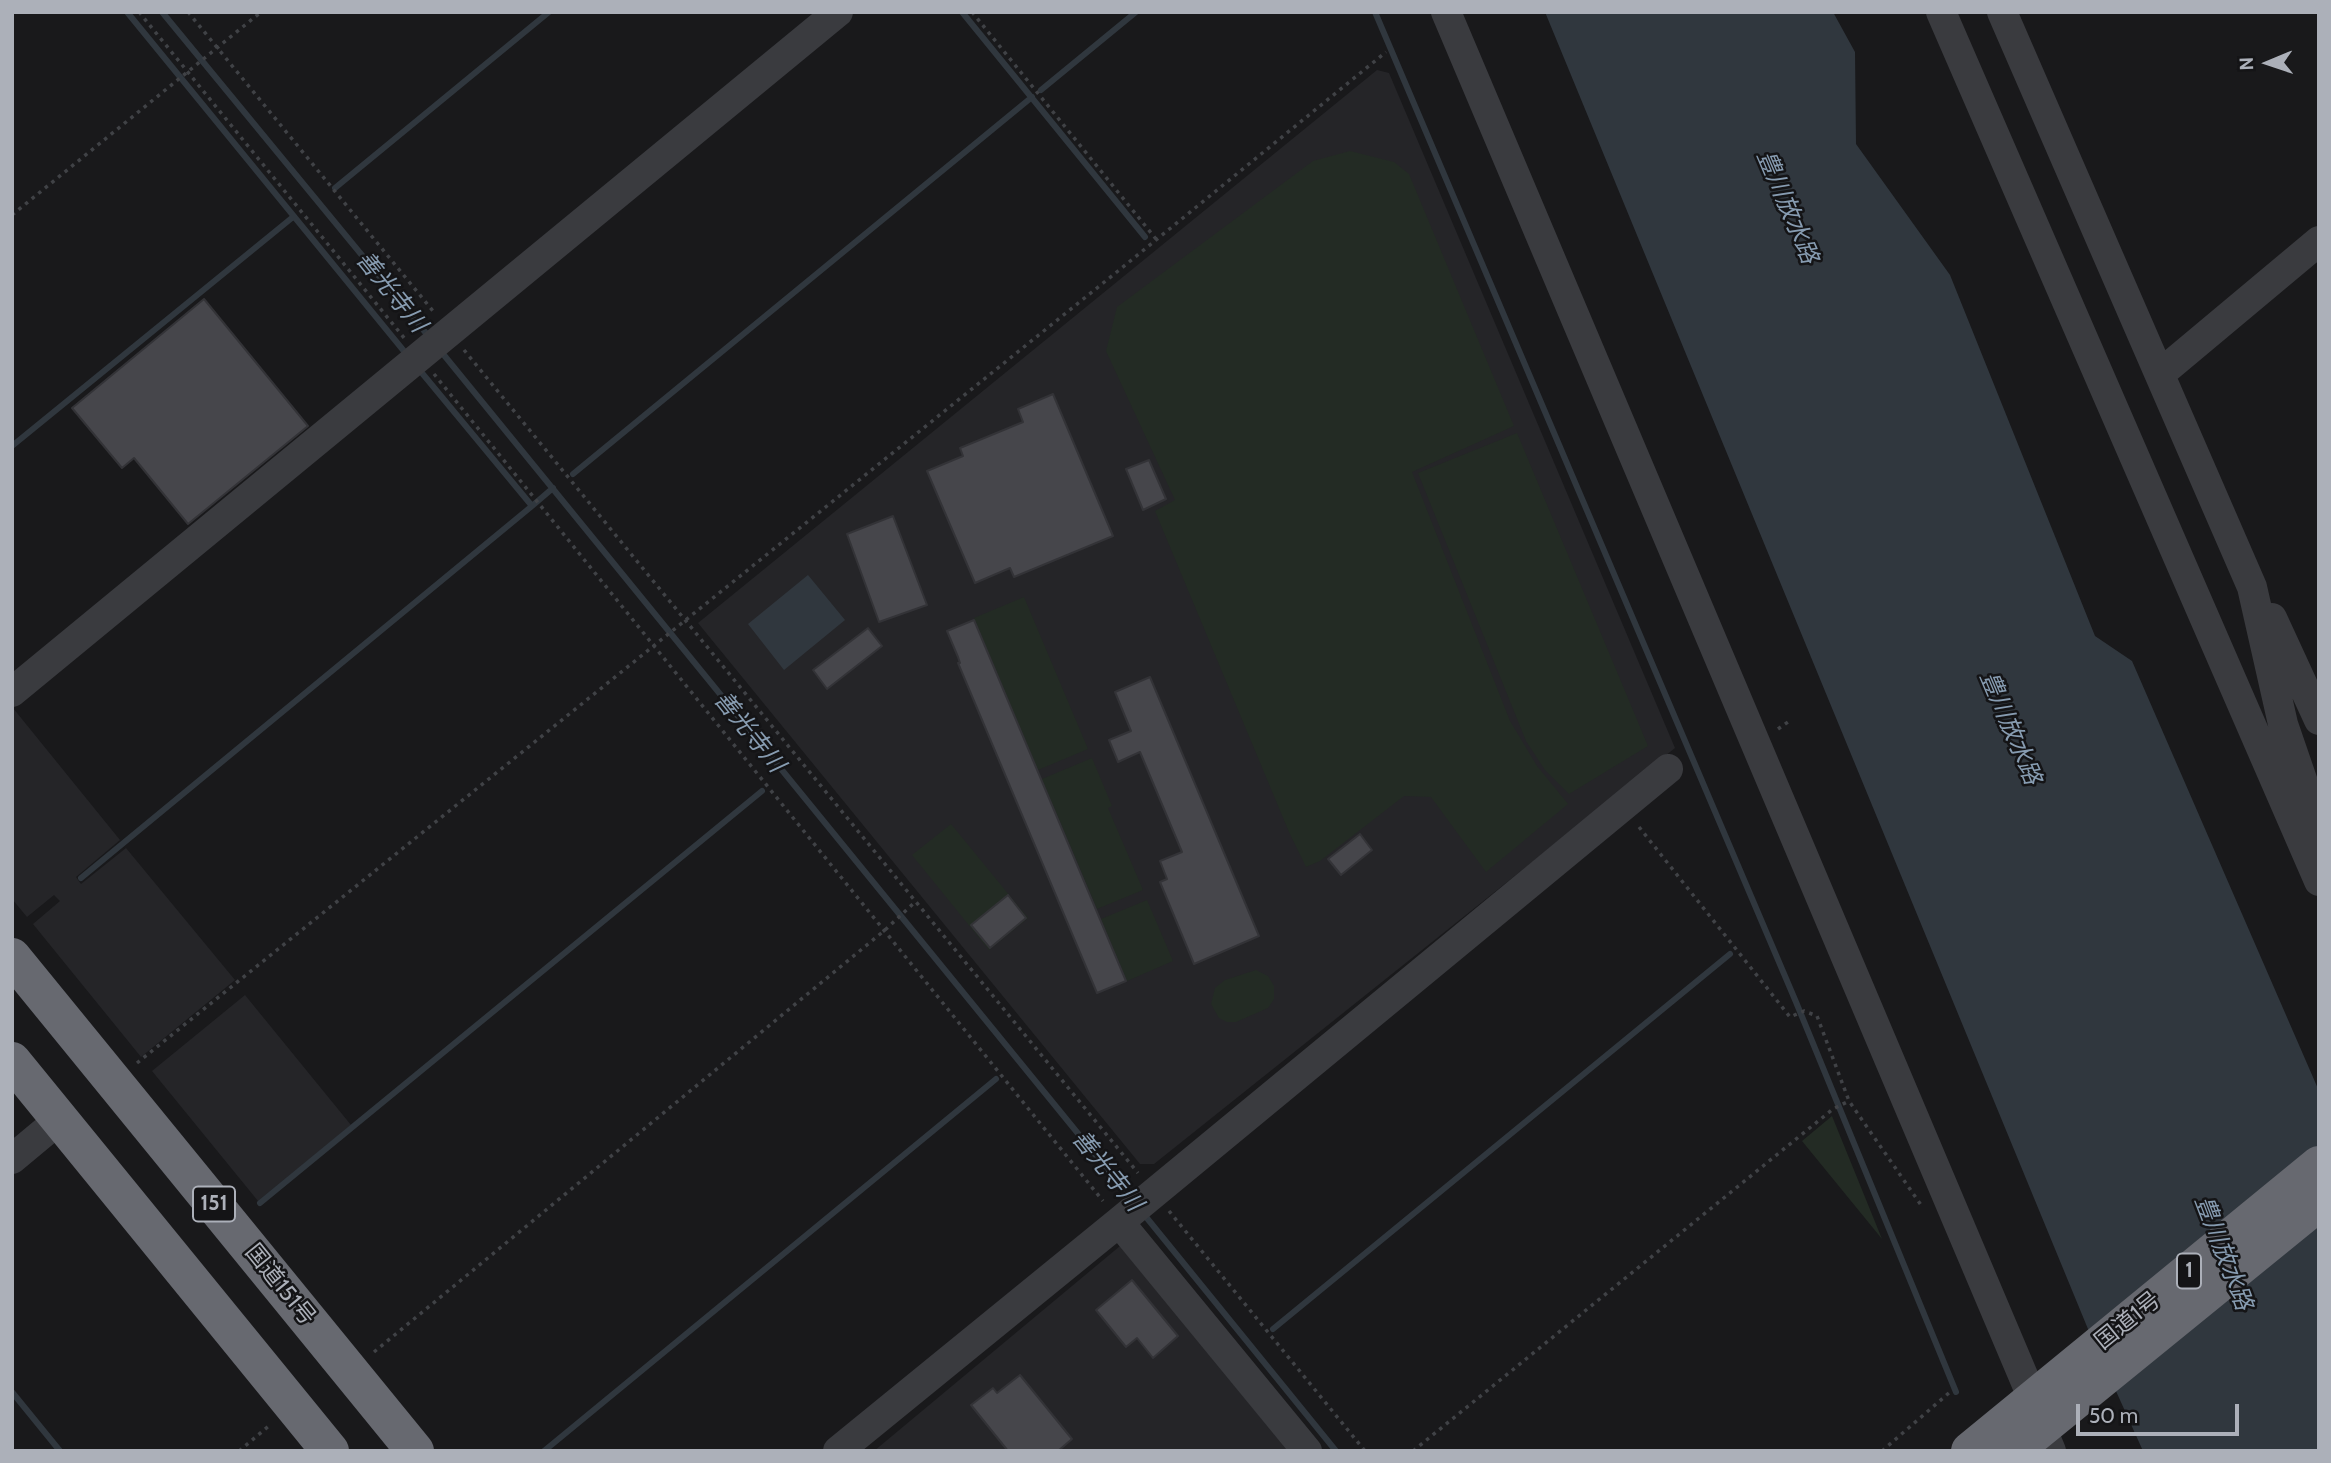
<!DOCTYPE html>
<html>
<head>
<meta charset="utf-8">
<style>
	body { margin:0 }
	#map { position:relative; width:2331px; height:1463px; overflow:hidden; background:#19191b; font-family:Cabin,sans-serif }
	canvas { display:block }
	.frame { position:absolute; inset:0; border:14px solid #acb0b9; pointer-events:none }
	.north { position:absolute; left:2233px; top:28px; width:70px; height:70px; -webkit-text-stroke:5px #141416; paint-order:stroke; rotate:268deg; font-size:19px; font-weight:700; line-height:28px; text-align:center; color:#acb0b9 }
	.north::after { content:''; display:block; margin:auto; width:24px; height:32px; background:#acb0b9; clip-path:polygon(50% 0,100% 100%,50% 72%,0 100%) }
	.scale { position:absolute; left:2076px; top:1404px; width:163px; height:32px; box-sizing:border-box; border:4px solid #acb0b9; border-top:0; padding-left:9px; font-size:21px; line-height:24px; white-space:nowrap; color:#acb0b9; -webkit-text-stroke:5px #141416; paint-order:stroke }
</style>
</head>
<body>
<div id="map">
<canvas width="2331" height="1463"></canvas>
<div class="frame"></div>
<div class="north">N</div>
<div class="scale">50 m</div>
</div>
<script>
const ctx = document.querySelector('canvas').getContext('2d');
ctx.lineJoin = 'round';
function paint(path, color) { ctx.fillStyle = color; ctx.fill(path, 'evenodd'); }
const toPath = rows => new Path2D(rows.map(r => 'M' + r).join(''));
function trace(path, color, width, dash) { ctx.strokeStyle = color; ctx.lineWidth = width; ctx.lineCap = dash ? 'butt' : 'round'; ctx.setLineDash(dash || []); ctx.stroke(path); }
function drawText(font, color, halo, rows, align = 'center') {
  ctx.font = font + ' Cabin,"Noto Sans JP",sans-serif'; ctx.lineWidth = 5; ctx.setLineDash([]); ctx.textBaseline = 'middle'; ctx.strokeStyle = halo; ctx.fillStyle = color; for (const [text, x, y, turn = 0] of rows) {
    ctx.save(); ctx.translate(x, y); ctx.rotate((+turn || 0) * Math.PI / 180); ctx.textAlign = isNaN(turn) ? turn : align; if (halo) ctx.strokeText(text, 0, 0); ctx.fillText(text, 0, 0); ctx.restore();
  }
}
paint(toPath([
	[1377,70,1389,73,1675,748,1154,1164,1140,1164,698,623],
	[13,708,120,840,76,877,81,884,126,848,235,980,141,1057,33,924,60,901,54,895,27,917,12,899],
	[245,995,351,1125,258,1201,152,1071],
	[1120,1246,1288,1451,874,1451]
]), '#252528');
paint(toPath([
	[1350,151,1394,162,1409,174,1514,426,1412,472,1510,721,1537,766,1568,804,1486,872,1431,797,1404,796,1320,861,1306,867,1289,832,1155,511,1175,500,1106,351,1117,307,1313,161],
	[1517,433,1648,746,1569,794,1545,770,1526,741,1418,473],
	[1024,597,1088,749,1038,770,974,618],
	[1092,758,1112,806,1108,808,1143,890,1097,909,1042,779],
	[951,824,1028,918,989,950,912,855],
	[1147,900,1173,961,1127,981,1101,919],
	[1256,970,1268,976,1274,986,1274,999,1268,1008,1236,1022,1227,1022,1219,1018,1211,1004,1215,988,1225,980],
	[1832,1116,1882,1239,1802,1141]
]), '#232b24');
paint(toPath([
	[1545,12,1833,12,1855,52,1856,144,1950,275,2095,636,2132,661,2319,1091,2319,1451,2143,1451,2088,1329],
	[808,575,845,620,784,670,748,624]
]), '#30373e');
trace(toPath([
	[127,12,408,356],
	[162,12,430,338],
	[962,12,1145,237],
	[1375,12,1796,1002,1956,1392],
	[1041,90,1136,12],
	[335,188,549,12],
	[439,349,1133,1201],
	[417,367,532,506,553,488],
	[12,446,293,217],
	[573,474,1032,97],
	[81,878,532,506],
	[260,1203,762,791],
	[1142,1212,1336,1451],
	[1273,1329,1730,954],
	[12,1392,60,1451],
	[544,1451,996,1079]
]), '#30373e', 6);
const building = toPath([
	[204,299,308,426,188,524,134,458,122,468,72,408,204,299],
	[1053,394,1113,536,1014,577,1010,568,975,583,927,471,963,456,960,448,1023,422,1018,409,1053,394],
	[1149,460,1166,499,1143,510,1126,469,1149,460],
	[893,516,927,605,879,622,847,534,893,516],
	[974,620,1126,981,1097,993,958,663,960,663,958,657,947,631,974,620],
	[868,628,882,646,827,689,813,670,868,628],
	[1150,677,1259,936,1194,964,1160,882,1167,879,1160,861,1182,852,1140,752,1118,762,1109,740,1131,731,1115,692,1150,677],
	[1360,834,1372,850,1341,875,1328,859,1360,834],
	[1008,895,1026,918,990,948,971,925,1008,895],
	[1132,1280,1178,1336,1153,1358,1137,1338,1126,1347,1096,1310,1132,1280],
	[1020,1375,1072,1439,1058,1451,1008,1451,971,1405,993,1388,997,1393,1020,1375]
]);
paint(building, '#46464b');
trace(building, '#333337', 2);
trace(toPath([
	[139,12,405,339],
	[188,12,433,311],
	[972,12,1156,239],
	[12,215,261,12],
	[464,350,1138,1173],
	[434,374,1103,1201],
	[1778,729,1788,722],
	[1639,827,1790,1017,1804,1011,1817,1016,1849,1101,1921,1205],
	[137,1063,1118,271,1386,52],
	[1169,1211,1365,1451],
	[374,1352,885,930,915,902],
	[239,1451,270,1425],
	[1413,1451,1833,1109,1849,1101],
	[1882,1451,1950,1392]
]), '#404246', 3.5, [3.5, 5]);
trace(toPath([
	[1446,12,2033,1399],
	[1941,12,2319,881],
	[2002,12,2252,587,2283,724,2319,829],
	[2160,374,2319,241],
	[2272,618,2319,720],
	[12,692,838,12],
	[12,1159,60,1119],
	[1119,1222,1307,1451],
	[2041,1427,2051,1451],
	[838,1451,1119,1222,1668,769]
]), '#3a3b3f', 30);
trace(toPath([
	[12,957,415,1451],
	[12,1061,330,1451],
	[1970,1451,2319,1165],
	[2013,1451,2319,1202]
]), '#676970', 38);
for (const [x, y, w] of [
	[214,1204,42],
	[2189,1271,24]
]) { const box = new Path2D(); box.roundRect(x - w / 2, y - 17.5, w, 35, 5); ctx.fillStyle = '#141416'; ctx.fill(box); trace(box, '#acb0b9', 2); }
drawText('bold 21px', '#acb0b9', null, [
	["151",214,1204],
	["1",2189,1271]
]);
drawText('23px', '#acb0b9', '#141416', [
	["国道151号",280,1285,51],
	["国道1号",2128,1321,-39]
]);
drawText('italic 24px', '#879cb1', '#141416', [
	["豊川放水路",1787,207,67],
	["善光寺川",391,292,51],
	["豊川放水路",2010,728,67],
	["善光寺川",749,732,51],
	["善光寺川",1107,1171,51],
	["豊川放水路",2223,1253,69]
]);
</script>
</body>
</html>
